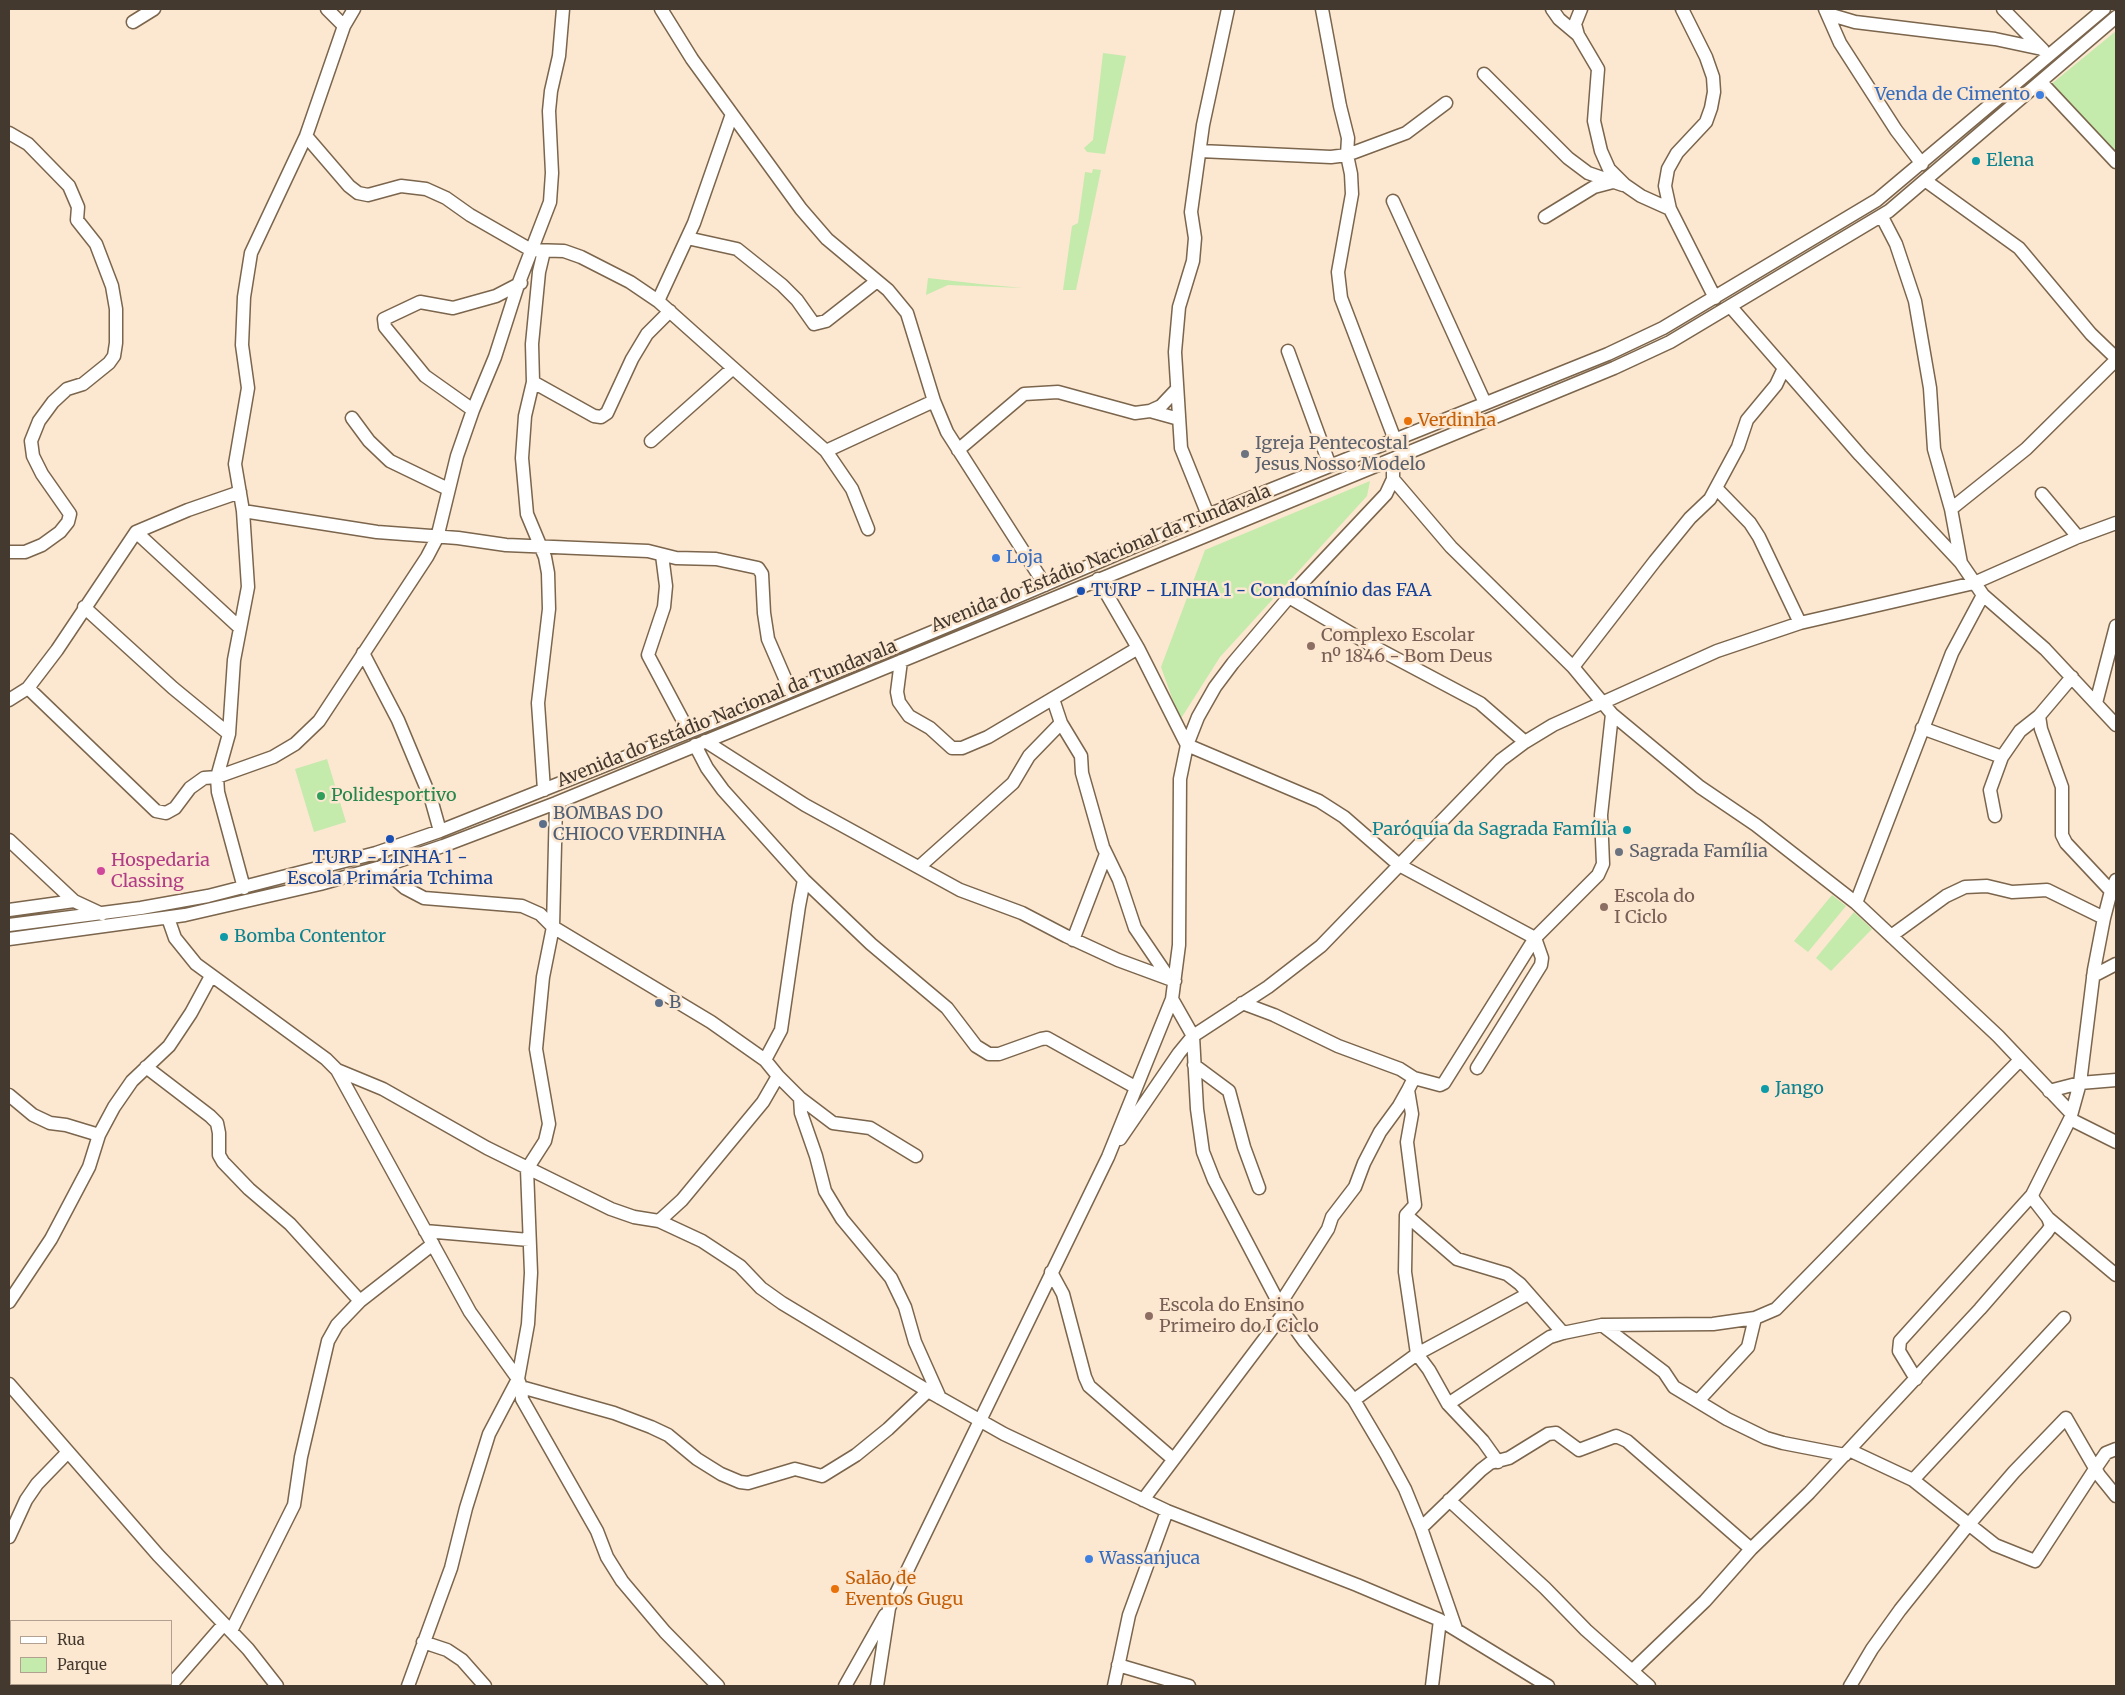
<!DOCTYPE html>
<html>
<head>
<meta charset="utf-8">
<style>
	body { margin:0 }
	#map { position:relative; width:2125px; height:1695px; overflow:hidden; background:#fce7d1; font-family:Merriweather,serif }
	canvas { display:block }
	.frame { position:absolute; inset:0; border:10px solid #44392e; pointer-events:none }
	.legend { position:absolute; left:10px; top:1620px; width:162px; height:65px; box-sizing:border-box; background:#fce7d1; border:1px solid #b2a190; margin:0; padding:6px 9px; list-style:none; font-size:15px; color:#44392e }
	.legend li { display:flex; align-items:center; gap:10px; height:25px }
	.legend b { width:25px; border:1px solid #b2a190 }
</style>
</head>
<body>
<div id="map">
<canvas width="2125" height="1695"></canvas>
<div class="frame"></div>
<ul class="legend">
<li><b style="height:6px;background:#fff"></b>Rua</li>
<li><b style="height:14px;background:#c4eaac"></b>Parque</li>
</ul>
</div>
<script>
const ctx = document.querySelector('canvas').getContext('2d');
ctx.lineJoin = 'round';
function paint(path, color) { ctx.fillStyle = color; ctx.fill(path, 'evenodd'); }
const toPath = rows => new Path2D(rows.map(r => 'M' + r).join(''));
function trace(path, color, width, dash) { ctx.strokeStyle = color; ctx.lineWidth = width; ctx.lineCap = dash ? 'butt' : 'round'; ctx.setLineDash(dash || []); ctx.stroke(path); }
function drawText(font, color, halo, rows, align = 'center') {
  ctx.font = font + ' Merriweather,serif'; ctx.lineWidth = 5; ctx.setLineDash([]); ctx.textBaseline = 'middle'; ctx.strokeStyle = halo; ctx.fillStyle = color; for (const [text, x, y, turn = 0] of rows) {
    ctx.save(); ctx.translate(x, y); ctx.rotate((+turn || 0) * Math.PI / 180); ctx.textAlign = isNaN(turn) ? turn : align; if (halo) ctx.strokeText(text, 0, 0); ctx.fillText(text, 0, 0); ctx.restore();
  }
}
paint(toPath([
	[2116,31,2116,154,2049,86],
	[1103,53,1126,56,1105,154,1087,152,1084,148,1093,140],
	[1093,169,1101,170,1076,290,1063,290,1072,226,1078,223,1085,172,1092,173],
	[928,278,980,284,1023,288,948,285,926,295],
	[1370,481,1367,496,1220,657,1180,720,1161,667,1205,550],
	[327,759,346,822,314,832,295,769],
	[1832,895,1846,906,1808,952,1794,941],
	[1854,912,1872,929,1831,971,1816,958]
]), '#c4eaac');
const minor = toPath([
	[327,9,344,26],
	[661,9,692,59,801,209,827,239,888,290,907,313,934,401,947,432,1045,585],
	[1322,9,1340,106,1348,138,1347,155,1351,174,1352,194,1338,272,1341,298,1395,440],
	[1552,9,1559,19,1578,35,1598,69,1594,121,1601,151,1609,169,1625,185,1641,196,1670,209],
	[1682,9,1706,57,1713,77,1714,92,1711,108,1706,122,1677,153,1668,169,1665,186,1670,209,1715,298],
	[1825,9,1840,43,1896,130,1922,164],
	[2003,9,2043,50],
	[1828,14,1855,22,1995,39,2042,49],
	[133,22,154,9],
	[1578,35,1575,24,1581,9],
	[1484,74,1568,158,1588,173,1623,185],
	[2041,82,2116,162],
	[9,133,28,144,69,186,78,207,77,220,96,244,112,286,116,309,116,343,114,356,109,363,83,384,67,389,53,402,39,421,31,441,33,456,42,474,70,514,68,522,60,532,42,545,25,552,9,552],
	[306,136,349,186,358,193,368,195,401,186,426,189,446,198,470,215,531,250,564,251,581,257,630,282,658,301,826,451,852,489,868,529],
	[1200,151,1331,157,1347,155,1406,133,1446,103],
	[1926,181,2019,248,2091,334,2116,358],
	[1393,201,1485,403],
	[1545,217,1594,187,1613,182],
	[1882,217,1896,244,1915,301,1930,388,1934,449,1951,509,1961,563],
	[687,238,737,249,782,285,797,300,814,324,826,321,877,281],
	[544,251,539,272,532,344,533,382,525,416,522,458,527,514,545,557,548,573,549,609,538,703,544,790],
	[658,301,694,223,732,114],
	[1730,306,1860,455,1961,563,1983,595,2045,649,2116,725],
	[1288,351,1330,466],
	[533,382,594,416,601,417,607,413,632,359,647,334,670,311],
	[473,410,425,376,385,327,384,319,420,302,453,308,496,296,521,283],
	[1150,411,1179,419],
	[352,418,369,441,390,461,448,489],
	[651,441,732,369],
	[958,450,1024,394,1058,392,1135,413,1150,411,1161,406,1177,389],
	[826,451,934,401],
	[1393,479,1451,547,1573,667,1612,714,1700,787,1756,825,1856,903,1998,1036,2071,1113],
	[1717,489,1750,523,1759,537,1800,623],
	[2042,494,2078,537],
	[1951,509,2026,449,2116,360],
	[243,511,377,532,458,538,506,545,648,551,676,558,716,559,758,568,762,574,764,613,768,639,790,690],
	[1208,515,1181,448,1175,352,1179,307,1193,261,1195,238,1191,212,1203,125,1228,9],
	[136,532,240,628],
	[662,555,666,586,664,607,648,655,689,732],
	[1098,579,1138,648,1187,745,1319,801,1344,817,1399,865,1535,938,1542,958,1541,965,1477,1068],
	[1289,597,1369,644,1480,703,1525,742],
	[84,607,173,688,229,734],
	[363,653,398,720,431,799,440,831],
	[901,661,897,692,899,702,909,716,930,728,952,748,962,748,988,737,1138,648],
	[1573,667,1655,561,1690,518,1710,499,1738,447,1747,420,1776,385,1784,368],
	[2072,677,2039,716,2041,729,2062,787,2062,835,2066,843,2111,891],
	[28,688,156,811,166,813,175,808,190,788,204,778,217,777,273,757,295,744,319,721,427,557,437,538,457,456,473,410,495,357,518,285,550,202,552,173,549,111,551,91,559,56,563,9],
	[1053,699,1061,723,1081,756,1082,773,1103,847,1119,880,1135,928,1169,978],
	[9,700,28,688,57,650,136,532,188,510,240,492],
	[2096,703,2116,626],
	[1922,728,2002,757],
	[705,741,805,805,960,890,1022,913,1066,936,1118,960,1175,981],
	[695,745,707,768,723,790,804,880,871,944,947,1008,976,1046,989,1054,999,1054,1041,1039,1047,1038,1135,1087],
	[1995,816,1990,790,2002,757,2020,731,2039,716],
	[9,840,74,901,102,914],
	[381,867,405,888,424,898,522,906,540,914,553,927,711,1022,765,1060,778,1076,800,1098,833,1123,870,1128,916,1156],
	[919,867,1013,783,1029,756,1061,723],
	[244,888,218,792,217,777,229,734,234,660,248,587,243,511,235,464,248,388,242,345,244,297,251,253,306,136,344,26,354,9],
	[1856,903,1952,653,1983,595],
	[9,910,74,901],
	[168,918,175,938,196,964,326,1059,337,1070,470,1312,518,1379,521,1387,522,1399,597,1531,607,1557,622,1581,665,1632,718,1686],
	[9,925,141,908,208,896,376,853,440,831,749,708,1007,601,1208,515,1608,354,1663,328,1877,200,2104,9],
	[1891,936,1946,896,1965,887,1987,886,2012,892,2047,890,2104,918],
	[9,939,185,915,320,884,381,867,443,846,556,803,1614,368,1670,342,1889,211,2116,17],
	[1073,940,1106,854],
	[2093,976,2116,964],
	[1172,999,1193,1036,1197,1109,1203,1152,1214,1180,1284,1313,1305,1342,1354,1400,1386,1454,1405,1489,1421,1528,1456,1629],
	[1242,1003,1274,1015,1338,1046,1400,1069,1414,1078,1440,1085,1444,1083,1535,938,1598,875,1603,864,1601,815,1612,714],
	[765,1060,781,1030,799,906,804,880],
	[1194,1065,1229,1091,1244,1147,1259,1188],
	[146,1067,210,1116,217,1123,219,1133,219,1155,223,1162,249,1189,290,1224,360,1301],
	[337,1070,383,1089,487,1148,611,1209,634,1217,659,1221,702,1241,740,1266,761,1288,782,1303,928,1391,1004,1434,1167,1511,1357,1585,1440,1620,1548,1686],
	[1414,1078,1408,1090,1412,1114,1407,1142,1415,1205,1406,1215,1405,1272,1417,1354,1429,1370,1448,1404,1483,1441,1498,1462],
	[2049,1091,2080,1083,2116,1080],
	[9,1095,33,1115,50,1123,66,1125,99,1135],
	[800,1098,801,1113,816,1156,825,1191,842,1219,891,1278,905,1307,915,1342,940,1398],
	[2070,1119,2116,1142],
	[1120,1139,1179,1053,1193,1036,1268,987,1321,946,1501,760,1525,742,1553,725,1717,651,1800,623,1974,583,2078,537,2116,523],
	[1406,1215,1457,1259,1507,1274,1520,1284,1563,1333],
	[2048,1218,2116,1275],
	[659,1221,682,1200,763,1102,778,1076],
	[425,1231,529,1240],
	[1051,1272,1063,1294,1085,1377,1089,1386,1173,1459],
	[9,1302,51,1239,89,1167,99,1135,114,1107,132,1081,169,1046,191,1013,211,976],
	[1280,1304,1328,1229,1332,1217,1355,1187,1364,1163,1380,1132,1399,1106,1408,1090],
	[1602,1325,1664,1372,1674,1387,1727,1419,1766,1438,1783,1443,1845,1455],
	[1916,1379,1899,1351,1900,1341,2032,1195,2070,1119,2080,1083,2094,970,2104,918,2111,891,2116,880],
	[9,1384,158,1555,248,1649,277,1686],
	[521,1387,614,1413,651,1427,668,1435,697,1459,721,1474,740,1482,748,1483,795,1469,822,1476,856,1455,888,1429,928,1391],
	[1354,1400,1417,1354,1528,1294],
	[1699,1400,1748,1347,1755,1318],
	[1448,1404,1550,1337,1563,1333,1602,1325,1713,1324,1755,1318,1776,1309,2019,1061],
	[1849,1450,1913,1480,1995,1545,2035,1561,2095,1469,2106,1453,2116,1449],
	[1913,1480,2064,1318],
	[1143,1500,1284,1313],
	[1449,1500,1545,1588,1586,1630,1649,1686],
	[1421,1528,1481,1470,1490,1463,1509,1458,1548,1434,1556,1433,1579,1450,1616,1436,1627,1441,1751,1549],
	[9,1537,26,1500,37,1484,67,1453],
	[231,1631,294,1505,301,1457,328,1341,337,1325,360,1301,433,1244],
	[423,1642,447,1650,462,1660,485,1686],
	[1118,1665,1189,1686],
	[1633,1670,1705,1601,1751,1549,1809,1493,1980,1309,2047,1232,2051,1226,2048,1218,2034,1200,2032,1195],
	[170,1686,224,1624],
	[408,1686,451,1568,466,1508,489,1434,518,1379,528,1324,531,1273,527,1169,545,1141,549,1124,536,1049,543,977,553,927,556,803],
	[845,1686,885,1615],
	[877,1686,889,1608,1108,1157,1172,999,1179,945,1180,779,1187,745,1198,717,1215,687,1233,663,1289,597,1386,494,1393,479,1393,459],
	[1114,1686,1129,1615,1167,1511],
	[1432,1686,1440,1620],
	[1850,1686,1872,1649,1900,1610,1964,1530,2014,1472,2066,1418,2099,1475,2116,1496]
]);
trace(minor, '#7b654c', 15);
trace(minor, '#fff', 12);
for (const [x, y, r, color] of [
	[2040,95,5,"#3f7fe0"],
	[1976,161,5,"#0f9aa8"],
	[1408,421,5,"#e8710a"],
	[1245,454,5,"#6b7280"],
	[996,558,5,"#3f7fe0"],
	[1081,591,5,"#1a4fb4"],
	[1311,646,5,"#8d6e63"],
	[321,796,5,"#2e9e5b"],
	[543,824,5,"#5c6f8a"],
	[1627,830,5,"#0f9aa8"],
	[390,839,5,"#1a4fb4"],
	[1619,852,5,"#6b7280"],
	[101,871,5,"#d1479c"],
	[1604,907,5,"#8d6e63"],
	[224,937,5,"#0f9aa8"],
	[659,1003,5,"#5c6f8a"],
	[1765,1089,5,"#0f9aa8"],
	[1149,1316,5,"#8d6e63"],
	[1089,1559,5,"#3f7fe0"],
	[835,1589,5,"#e8710a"]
]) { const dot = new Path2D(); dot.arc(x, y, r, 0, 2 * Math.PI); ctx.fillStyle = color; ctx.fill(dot); trace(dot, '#fce7d1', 2); }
drawText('18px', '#366cbe', '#fce7d1', [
	["Venda de Cimento",2030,95,"right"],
	["Loja",1006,558],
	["Wassanjuca",1099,1559]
], 'left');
drawText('18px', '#0d838f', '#fce7d1', [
	["Elena",1986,161],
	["Paróquia da Sagrada Família",1617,830,"right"],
	["Bomba Contentor",234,937],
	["Jango",1775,1089]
], 'left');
drawText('18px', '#c56008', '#fce7d1', [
	["Verdinha",1418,421],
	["Salão de",845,1579],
	["Eventos Gugu",845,1600]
], 'left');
drawText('18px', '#5b616d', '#fce7d1', [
	["Igreja Pentecostal",1255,444],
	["Jesus Nosso Modelo",1255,465],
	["Sagrada Família",1629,852]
], 'left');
drawText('18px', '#44392e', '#fce7d1', [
	["Avenida do Estádio Nacional da Tundavala",1101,559,-22],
	["Avenida do Estádio Nacional da Tundavala",727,714,-22]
]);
drawText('18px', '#164399', '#fce7d1', [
	["TURP - LINHA 1 - Condomínio das FAA",1091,591],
	["TURP - LINHA 1 -",390,858,"center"],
	["Escola Primária Tchima",390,879,"center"]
], 'left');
drawText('18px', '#785e54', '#fce7d1', [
	["Complexo Escolar",1321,636],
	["nº 1846 - Bom Deus",1321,657],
	["Escola do",1614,897],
	["I Ciclo",1614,918],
	["Escola do Ensino",1159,1306],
	["Primeiro do I Ciclo",1159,1327]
], 'left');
drawText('18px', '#27864d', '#fce7d1', [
	["Polidesportivo",331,796]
], 'left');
drawText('18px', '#4e5e75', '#fce7d1', [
	["BOMBAS DO",553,814],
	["CHIOCO VERDINHA",553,835],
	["B",669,1003]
], 'left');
drawText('18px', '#b23c85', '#fce7d1', [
	["Hospedaria",111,861],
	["Classing",111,882]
], 'left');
</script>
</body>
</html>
